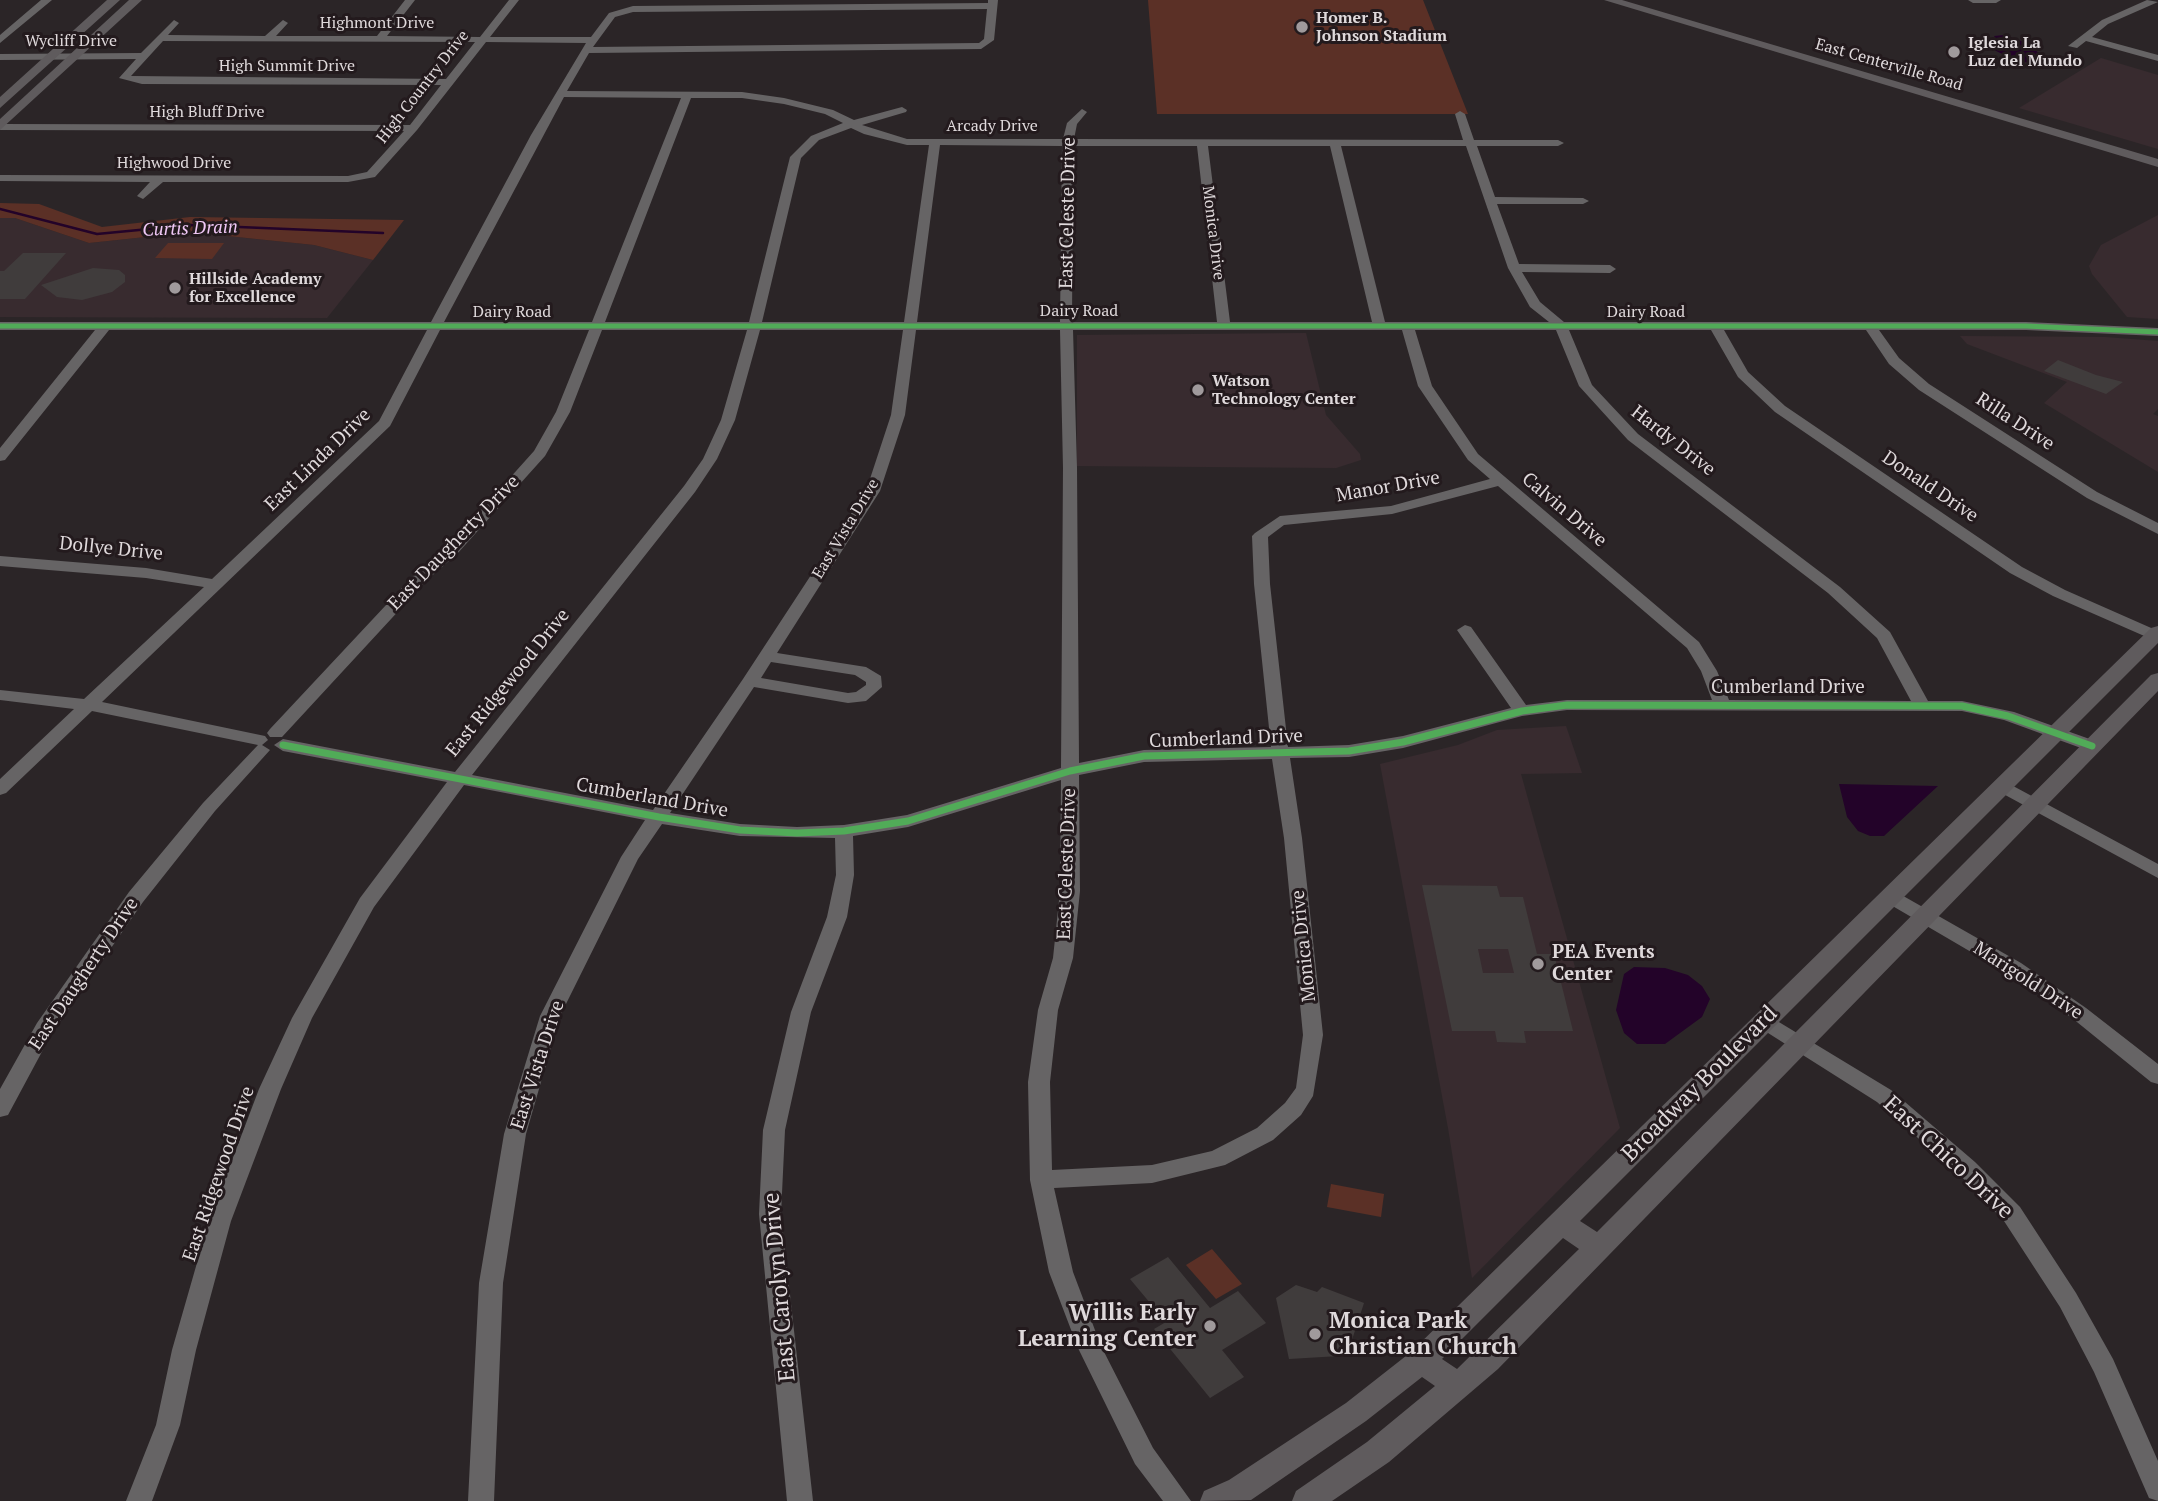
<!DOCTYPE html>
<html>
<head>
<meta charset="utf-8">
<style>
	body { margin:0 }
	canvas { display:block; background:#2b2527 }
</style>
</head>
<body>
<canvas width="2158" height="1501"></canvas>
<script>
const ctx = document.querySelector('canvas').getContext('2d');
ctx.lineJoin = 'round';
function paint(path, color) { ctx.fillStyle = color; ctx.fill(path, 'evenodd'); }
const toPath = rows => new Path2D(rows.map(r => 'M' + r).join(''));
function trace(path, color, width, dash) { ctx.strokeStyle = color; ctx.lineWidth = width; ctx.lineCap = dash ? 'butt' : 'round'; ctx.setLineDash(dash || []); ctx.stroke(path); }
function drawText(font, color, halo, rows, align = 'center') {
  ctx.font = font + ' "PT Serif",serif'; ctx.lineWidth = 6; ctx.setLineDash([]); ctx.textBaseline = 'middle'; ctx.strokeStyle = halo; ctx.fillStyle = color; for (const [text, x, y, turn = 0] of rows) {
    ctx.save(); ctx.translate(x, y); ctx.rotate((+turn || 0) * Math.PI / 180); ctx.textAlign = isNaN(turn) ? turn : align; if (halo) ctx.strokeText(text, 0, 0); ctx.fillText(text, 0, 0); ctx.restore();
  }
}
paint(toPath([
	[2101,58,2158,75,2158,149,2019,108],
	[2158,215,2158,319,2127,317,2092,274,2089,266,2101,245],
	[0,218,15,218,89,243,174,234,208,234,314,245,373,260,327,318,0,317],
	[1306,333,1326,415,1360,454,1361,460,1336,468,1077,466,1077,335],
	[1960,336,2105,337,2158,341,2158,409,2153,414,2158,416,2158,472,2044,403,2067,382,1967,344],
	[1566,726,1582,773,1521,774,1620,1128,1472,1278,1448,1128,1380,764,1458,745,1497,730]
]), '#382b2f');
paint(toPath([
	[1148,0,1423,0,1468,114,1157,114],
	[0,203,39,204,102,227,190,217,404,220,373,260,314,245,208,234,174,234,89,243,15,218,0,218],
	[168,243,224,243,212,259,155,258],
	[1331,1184,1384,1194,1381,1217,1327,1207],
	[1212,1249,1242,1284,1216,1299,1186,1265]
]), '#5b3026');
paint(toPath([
	[2004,35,2027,43,2040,54,2040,63,2019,62,1994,50,1990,46,1999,44,1994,36],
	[1839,784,1938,786,1884,836,1870,836,1858,831,1847,817],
	[1634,967,1665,968,1688,975,1702,986,1710,999,1702,1017,1665,1044,1637,1044,1624,1033,1616,1010,1624,974]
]), '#230329');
trace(toPath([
	[0,209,97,234,191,225,383,233]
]), '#230329', 2.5);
paint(toPath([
	[23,253,66,253,25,299,0,299,0,271,4,271],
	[93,268,119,270,125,275,125,282,112,292,82,300,57,297,41,285],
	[2058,360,2096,375,2123,382,2106,394,2044,371],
	[1422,885,1497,886,1500,897,1523,897,1537,954,1554,954,1573,1031,1524,1031,1526,1043,1497,1042,1495,1031,1452,1031],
	[1478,949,1508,949,1514,973,1483,973],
	[1168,1257,1210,1308,1238,1291,1266,1323,1222,1350,1244,1377,1210,1398,1154,1329,1166,1322,1130,1279],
	[1296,1285,1317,1292,1322,1287,1364,1303,1349,1349,1339,1356,1289,1359,1276,1298]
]), '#403c3c');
paint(toPath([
	[41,0,52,0,0,43,0,35,41,0],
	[405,0,415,0,387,36,480,37,509,0,519,0,490,37,591,37,609,13,633,6,988,3,988,0,998,0,994,40,981,49,589,53,567,91,742,92,784,98,833,110,854,120,902,107,907,110,906,112,862,125,907,139,1063,139,1067,123,1082,109,1087,112,1077,124,1074,139,1463,140,1455,114,1460,111,1465,114,1474,140,1558,140,1564,143,1558,146,1477,146,1495,197,1583,198,1589,201,1583,204,1497,204,1519,264,1610,265,1616,269,1610,273,1522,272,1540,302,1564,322,2026,322,2158,328,2158,336,2026,330,1879,330,1899,358,1929,384,2097,492,2158,523,2158,534,2087,498,1919,390,1889,364,1866,330,1724,330,1748,372,1785,406,2022,567,2065,590,2158,631,2158,642,2053,596,2010,573,1775,412,1738,377,1711,330,1569,330,1592,385,1638,434,1840,587,1890,632,1928,701,1962,701,2014,712,2098,742,2101,746,2092,752,2004,720,1962,711,1567,710,1522,716,1403,748,1349,757,1290,758,1302,838,1323,1035,1313,1096,1301,1115,1273,1140,1225,1165,1152,1183,1054,1188,1073,1272,1101,1346,1153,1448,1191,1501,1163,1501,1135,1464,1078,1348,1049,1272,1030,1180,1028,1082,1038,1010,1053,958,1060,891,1061,780,908,827,853,836,854,875,847,917,811,1012,785,1130,781,1214,813,1501,787,1501,759,1214,763,1130,791,1012,827,917,836,875,835,838,740,836,662,824,638,859,560,1016,526,1134,503,1283,494,1501,468,1501,479,1283,504,1134,540,1016,621,857,645,820,464,785,374,907,312,1018,281,1089,231,1221,196,1350,180,1425,152,1501,126,1501,156,1425,172,1350,209,1221,259,1089,292,1018,360,898,447,782,283,751,274,745,283,739,455,772,684,486,703,459,721,420,747,330,602,330,570,412,545,456,457,554,428,579,282,737,270,737,267,733,270,729,416,573,447,548,534,451,556,412,589,330,440,330,390,426,102,702,265,736,268,740,262,745,270,750,215,811,143,902,52,1033,8,1115,0,1117,0,1089,37,1023,129,892,203,803,258,745,92,711,6,793,0,795,0,779,74,709,0,700,0,690,84,699,204,587,146,578,0,566,0,556,146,568,212,579,379,421,427,330,109,330,5,460,0,461,0,448,95,330,0,330,0,322,431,322,531,135,586,43,486,42,417,130,375,177,348,182,163,182,143,199,137,196,150,182,0,181,0,175,348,176,367,172,404,131,0,130,0,124,410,125,441,85,142,84,119,78,136,59,0,60,0,54,141,53,174,20,179,23,168,35,265,36,283,20,288,23,276,36,377,36,405,0],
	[987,9,984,39,979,43,593,47,615,17,633,12,987,9],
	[163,41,475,42,446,79,131,76,163,41],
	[564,97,681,98,592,322,444,322,564,97],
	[691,98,742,98,784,104,825,114,843,123,811,136,790,157,749,322,605,322,691,98],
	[851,128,864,134,907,145,929,145,904,322,762,322,801,158,819,140,851,128],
	[940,145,1062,146,1060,322,917,322,940,145],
	[1073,146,1197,146,1217,322,1072,322,1073,146],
	[1208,146,1330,146,1372,322,1230,322,1208,146],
	[1341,146,1466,146,1508,268,1530,307,1549,322,1385,322,1341,146],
	[760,330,903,330,891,415,866,491,743,679,653,810,472,775,695,492,717,459,735,420,760,330],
	[916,330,1060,330,1063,468,1061,768,907,815,844,825,797,827,740,824,670,813,754,687,848,703,866,701,882,687,881,676,866,667,777,653,880,491,905,415,916,330],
	[1073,330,1402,330,1418,386,1468,460,1490,479,1391,506,1280,516,1255,533,1252,536,1254,584,1271,747,1144,750,1079,763,1077,468,1073,330],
	[1415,330,1556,330,1579,386,1628,440,1828,593,1877,638,1911,701,1729,700,1717,671,1699,642,1478,454,1432,386,1415,330],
	[1498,486,1687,648,1701,671,1712,700,1567,700,1526,705,1471,627,1465,625,1457,630,1511,708,1403,736,1349,745,1288,747,1270,584,1268,537,1284,525,1392,514,1498,486],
	[771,662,855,675,866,682,866,685,856,692,848,693,761,678,771,662],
	[1272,759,1284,838,1303,1035,1296,1088,1285,1103,1257,1128,1212,1151,1152,1165,1052,1170,1050,1082,1058,1010,1073,958,1080,891,1079,775,1144,762,1272,759],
	[1968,0,2001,0,1996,3,1973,3,1968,0],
	[2147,0,2158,2,2108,24,2092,37,2158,55,2158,61,2086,41,2077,48,2068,46,2102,20,2147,0],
	[2002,780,2158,864,2158,878,1996,790,1993,786,1996,782,2002,780],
	[1891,889,2021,963,2086,1008,2158,1064,2158,1084,2151,1082,2072,1018,2007,973,1884,901,1881,896,1884,891,1891,889],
	[1764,1013,1891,1090,1975,1162,2020,1207,2076,1293,2113,1359,2158,1461,2158,1501,2149,1498,2094,1372,2060,1307,2004,1221,1959,1174,1877,1102,1757,1026,1754,1021,1757,1016,1764,1013]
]), '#666465');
paint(toPath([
	[107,0,120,0,0,108,0,97,107,0],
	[129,0,142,0,0,130,0,119,129,0],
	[1604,0,1622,0,2158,159,2158,167,1604,0],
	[2158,626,2158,643,1580,1221,1597,1232,2151,675,2158,673,2158,691,1498,1369,1389,1462,1332,1501,1292,1501,1296,1491,1367,1442,1435,1386,1422,1377,1366,1421,1251,1500,1200,1501,1204,1491,1229,1480,1346,1403,1411,1352,2151,628,2158,626],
	[1563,1238,1579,1249,1457,1369,1442,1359,1563,1238]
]), '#5f5b5d');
trace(toPath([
	[0,326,2026,326,2158,332]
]), '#51ab58', 5);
trace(toPath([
	[283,745,659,817,740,830,797,833,844,831,908,821,1070,771,1144,756,1349,751,1403,742,1522,711,1567,705,1962,706,2008,716,2092,746]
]), '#51ab58', 7);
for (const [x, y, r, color] of [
	[1302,27,7,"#a09a9c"],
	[1954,52,7,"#a09a9c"],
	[175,288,7,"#a09a9c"],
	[1198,390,7,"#a09a9c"],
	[1538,964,7,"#a09a9c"],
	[1210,1326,7,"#a09a9c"],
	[1315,1334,7,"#a09a9c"]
]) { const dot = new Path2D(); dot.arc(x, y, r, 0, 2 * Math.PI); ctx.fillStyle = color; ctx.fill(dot); trace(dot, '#231a1d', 2.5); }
drawText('bold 16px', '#dfd9db', '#231a1d', [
	["Homer B.",1316,18],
	["Johnson Stadium",1316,36],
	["Iglesia La",1968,43],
	["Luz del Mundo",1968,61],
	["Hillside Academy",189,279],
	["for Excellence",189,297],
	["Watson",1212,381],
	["Technology Center",1212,399]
], 'left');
drawText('16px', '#dfd9db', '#231a1d', [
	["Highmont Drive",377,23],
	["Wycliff Drive",71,41],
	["East Centerville Road",1889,65,16],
	["High Summit Drive",287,66],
	["High Country Drive",423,87,-52],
	["High Bluff Drive",207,112],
	["Arcady Drive",992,126],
	["Highwood Drive",174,163],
	["Monica Drive",1213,233,83],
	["Dairy Road",1079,311],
	["Dairy Road",512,312],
	["Dairy Road",1646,312],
	["East Vista Drive",846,529,-59]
]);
drawText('italic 18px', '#f0c8f6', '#231a1d', [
	["Curtis Drain",190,229,-2]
]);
drawText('19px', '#dfd9db', '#231a1d', [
	["East Celeste Drive",1068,213,-89],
	["Rilla Drive",2015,422,33],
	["Hardy Drive",1673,441,38],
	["East Linda Drive",318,460,-44],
	["Manor Drive",1388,487,-10],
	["Donald Drive",1930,487,34],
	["Calvin Drive",1564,510,40],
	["East Daugherty Drive",454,543,-46],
	["Dollye Drive",111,549,6],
	["East Ridgewood Drive",508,683,-51],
	["Cumberland Drive",1788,688],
	["Cumberland Drive",1226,739,-2],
	["Cumberland Drive",652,798,10],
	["East Celeste Drive",1067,864,-88],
	["Monica Drive",1304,946,-96],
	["East Daugherty Drive",84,974,-56],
	["Marigold Drive",2028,981,33],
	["East Vista Drive",538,1065,-72],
	["East Ridgewood Drive",219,1174,-71]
]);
drawText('bold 19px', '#dfd9db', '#231a1d', [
	["PEA Events",1552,953],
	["Center",1552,975]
], 'left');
drawText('23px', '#dfd9db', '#231a1d', [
	["Broadway Boulevard",1700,1084,-45],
	["East Chico Drive",1948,1158,43],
	["East Carolyn Drive",780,1287,-95]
]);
drawText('bold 23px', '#dfd9db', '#231a1d', [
	["Willis Early",1196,1313],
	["Learning Center",1196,1339],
	["Monica Park",1329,1321,"left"],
	["Christian Church",1329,1347,"left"]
], 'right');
</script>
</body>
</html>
